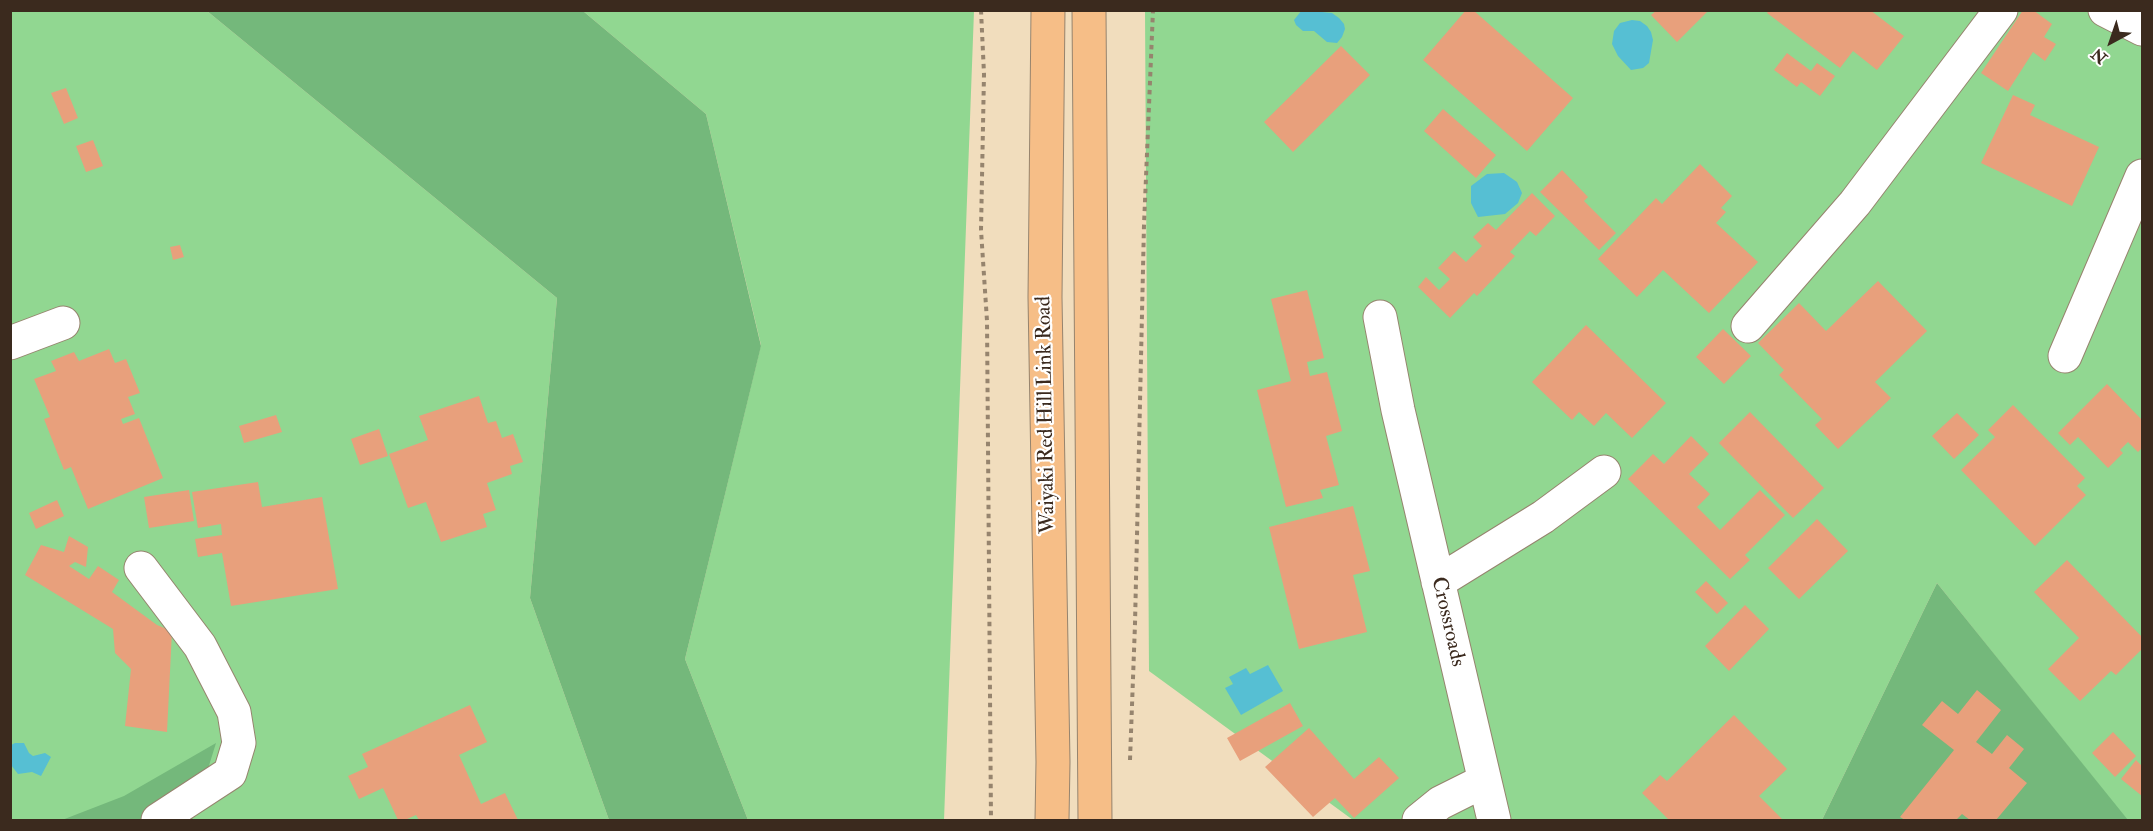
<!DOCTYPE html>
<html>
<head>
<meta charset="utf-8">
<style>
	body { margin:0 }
	#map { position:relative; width:2153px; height:831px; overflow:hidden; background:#f1ddbd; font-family:"IM FELL Double Pica",serif }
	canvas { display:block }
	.frame { position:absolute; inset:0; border:12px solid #3b2a1e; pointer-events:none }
	.north { position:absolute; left:2081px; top:12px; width:60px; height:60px; -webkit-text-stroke:4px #fff; paint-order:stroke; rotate:220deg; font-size:16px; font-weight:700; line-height:24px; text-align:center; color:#3b2a1e }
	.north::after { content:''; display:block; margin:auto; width:21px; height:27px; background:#3b2a1e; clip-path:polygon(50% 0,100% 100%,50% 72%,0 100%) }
</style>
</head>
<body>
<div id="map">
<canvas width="2153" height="831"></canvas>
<div class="frame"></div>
<div class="north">N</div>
</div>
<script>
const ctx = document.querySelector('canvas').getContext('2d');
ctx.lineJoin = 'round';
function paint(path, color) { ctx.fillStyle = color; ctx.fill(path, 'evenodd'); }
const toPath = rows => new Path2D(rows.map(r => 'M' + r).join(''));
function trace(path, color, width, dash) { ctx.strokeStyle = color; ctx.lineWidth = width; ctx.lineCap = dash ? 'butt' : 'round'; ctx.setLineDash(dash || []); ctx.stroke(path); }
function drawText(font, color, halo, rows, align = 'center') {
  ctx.font = font + ' "IM FELL Double Pica",serif'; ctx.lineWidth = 4.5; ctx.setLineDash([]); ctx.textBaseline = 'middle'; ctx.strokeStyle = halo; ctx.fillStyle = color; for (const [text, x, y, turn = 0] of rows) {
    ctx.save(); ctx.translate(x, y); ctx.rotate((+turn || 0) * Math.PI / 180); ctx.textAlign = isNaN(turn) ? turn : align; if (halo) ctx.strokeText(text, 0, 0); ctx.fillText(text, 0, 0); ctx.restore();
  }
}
paint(toPath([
	[10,11,207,11,557,298,530,598,609,820,11,820],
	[583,11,974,11,944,820,748,820,685,659,761,345,706,114],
	[1145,11,2142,11,2142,820,2127,820,1937,583,1822,820,1353,820,1149,671]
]), '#91d791');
paint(toPath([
	[207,11,583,11,706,114,761,346,685,659,748,820,609,820,530,598,557,298],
	[1937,583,2128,820,1822,820],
	[216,743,192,820,62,820,124,796]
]), '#74b87b');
paint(toPath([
	[1302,10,1332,13,1339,18,1344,24,1345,29,1342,37,1337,43,1327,42,1314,31,1303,31,1296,25,1294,20],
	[1632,20,1640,21,1647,26,1651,32,1653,40,1649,63,1643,68,1631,70,1618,56,1612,44,1614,31,1620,23],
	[1504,173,1517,182,1522,193,1518,203,1505,214,1478,217,1471,203,1471,186,1487,174],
	[1268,665,1283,691,1241,715,1225,688,1233,684,1229,677,1246,668,1250,674],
	[15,743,24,743,29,753,33,756,45,753,51,757,41,776,32,772,18,774,11,765,11,745]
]), '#56bfd3');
paint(toPath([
	[1466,10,1473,10,1573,98,1527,151,1423,60],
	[1657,10,1709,10,1677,42,1651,15],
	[1769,10,1870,10,1904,36,1877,70,1853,51,1840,68,1767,13],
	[2023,10,2033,10,2052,24,2044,37,2056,44,2045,61,2033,52,2008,91,1981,73],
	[1341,46,1370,75,1293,152,1264,122],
	[1787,53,1811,71,1817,63,1835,76,1820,96,1801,82,1797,87,1774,70],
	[66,88,78,118,64,124,51,93],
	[2013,95,2035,105,2030,115,2099,147,2072,206,1981,163],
	[1443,109,1496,155,1476,178,1424,131],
	[93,140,103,166,86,172,76,146],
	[1700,164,1732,196,1721,208,1726,212,1716,223,1758,262,1709,313,1663,270,1637,297,1598,259,1656,198,1662,204],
	[1562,170,1588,197,1584,201,1616,233,1599,250,1540,192],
	[1532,193,1555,216,1536,236,1530,231,1510,252,1515,256,1477,296,1474,293,1450,318,1418,287,1426,277,1439,290,1450,279,1438,268,1454,251,1466,262,1482,246,1473,237,1488,223,1496,230],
	[180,245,184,257,173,260,170,247],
	[1878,281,1927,331,1875,382,1891,398,1838,449,1815,425,1822,419,1779,375,1784,370,1758,343,1799,303,1826,331],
	[1307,290,1324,358,1307,362,1310,376,1327,372,1342,431,1326,436,1339,485,1320,490,1323,498,1286,507,1257,390,1291,381,1271,299],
	[1586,325,1666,403,1632,438,1606,413,1594,426,1579,412,1572,420,1532,382],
	[1723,329,1751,356,1724,384,1696,357],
	[109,349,115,363,126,359,140,393,128,397,135,414,121,419,123,424,139,418,163,478,88,509,71,467,64,470,44,419,50,417,34,379,56,371,51,361,74,352,79,361],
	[2107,384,2142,420,2142,448,2138,452,2128,442,2120,450,2123,453,2108,468,2078,437,2070,445,2058,433],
	[479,396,488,423,496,421,502,438,513,434,523,462,510,466,512,474,487,483,496,510,483,514,487,527,441,542,426,502,408,508,389,454,428,440,419,416],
	[2013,405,2085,478,2077,486,2086,495,2035,546,1961,470,1995,437,1988,430],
	[1750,412,1824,488,1793,518,1719,443],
	[1957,413,1979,435,1954,459,1932,436],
	[276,415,282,432,244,443,239,426],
	[379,429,388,456,360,465,351,439],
	[1691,436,1709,454,1689,474,1710,494,1697,507,1720,530,1760,490,1785,515,1745,555,1750,560,1730,579,1628,479,1653,454,1664,464],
	[258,482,262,507,322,497,338,589,231,606,222,553,198,557,195,539,222,535,221,524,198,528,192,492],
	[189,490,194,521,149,528,144,497],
	[57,500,64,516,36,529,29,513],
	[1353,506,1370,571,1353,575,1367,632,1299,649,1269,527],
	[1817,519,1848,551,1799,599,1768,568],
	[69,536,88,547,86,567,75,562,69,566,89,579,98,566,119,580,112,592,157,625,172,631,167,732,125,726,131,669,115,653,113,629,25,575,41,545,64,552],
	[2067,560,2142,637,2142,649,2116,675,2111,671,2080,701,2048,669,2079,638,2034,592],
	[1706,581,1728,603,1717,614,1695,592],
	[1745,605,1769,629,1729,671,1705,646],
	[1977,690,2001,710,1976,742,1992,754,2007,735,2024,749,2009,768,2027,783,1996,820,1970,820,1962,814,1956,820,1905,820,1900,817,1954,750,1922,725,1942,701,1958,714],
	[1290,703,1303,726,1240,761,1227,738],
	[470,705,487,742,459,755,481,804,505,793,518,820,419,820,416,815,405,820,398,820,383,788,359,799,348,776,368,767,362,754],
	[1734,715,1787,769,1759,796,1783,820,1669,820,1642,793,1660,775,1667,781],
	[1309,728,1354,779,1379,757,1399,778,1354,818,1335,798,1313,817,1265,767],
	[2113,732,2136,756,2115,777,2092,753],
	[2136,760,2142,766,2142,796,2121,779]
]), '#e8a07c');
const minor = toPath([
	[2105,10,2142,29],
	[1380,317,1398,410,1494,820],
	[1748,326,1855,203,2001,10],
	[10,343,63,323],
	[2065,356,2142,176],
	[141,568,200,646,234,712,239,743,230,773,158,820],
	[1438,582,1543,517,1604,472],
	[1419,820,1440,803,1484,781]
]);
const major = toPath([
	[1048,10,1045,297,1053,762,1052,820],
	[1089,10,1095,820]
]);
trace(minor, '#96846e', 35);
trace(major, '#96846e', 35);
trace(toPath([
	[981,10,984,74,981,230,987,321,991,820],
	[1130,760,1135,624,1144,225,1153,10]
]), '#96846e', 4, [4.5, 4.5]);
trace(minor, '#fff', 33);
trace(major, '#f6be87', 33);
drawText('21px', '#3b2a1e', '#fff', [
	["Waiyaki Red Hill Link Road",1047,415,-91],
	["Crossroads",1447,622,77]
]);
</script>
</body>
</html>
